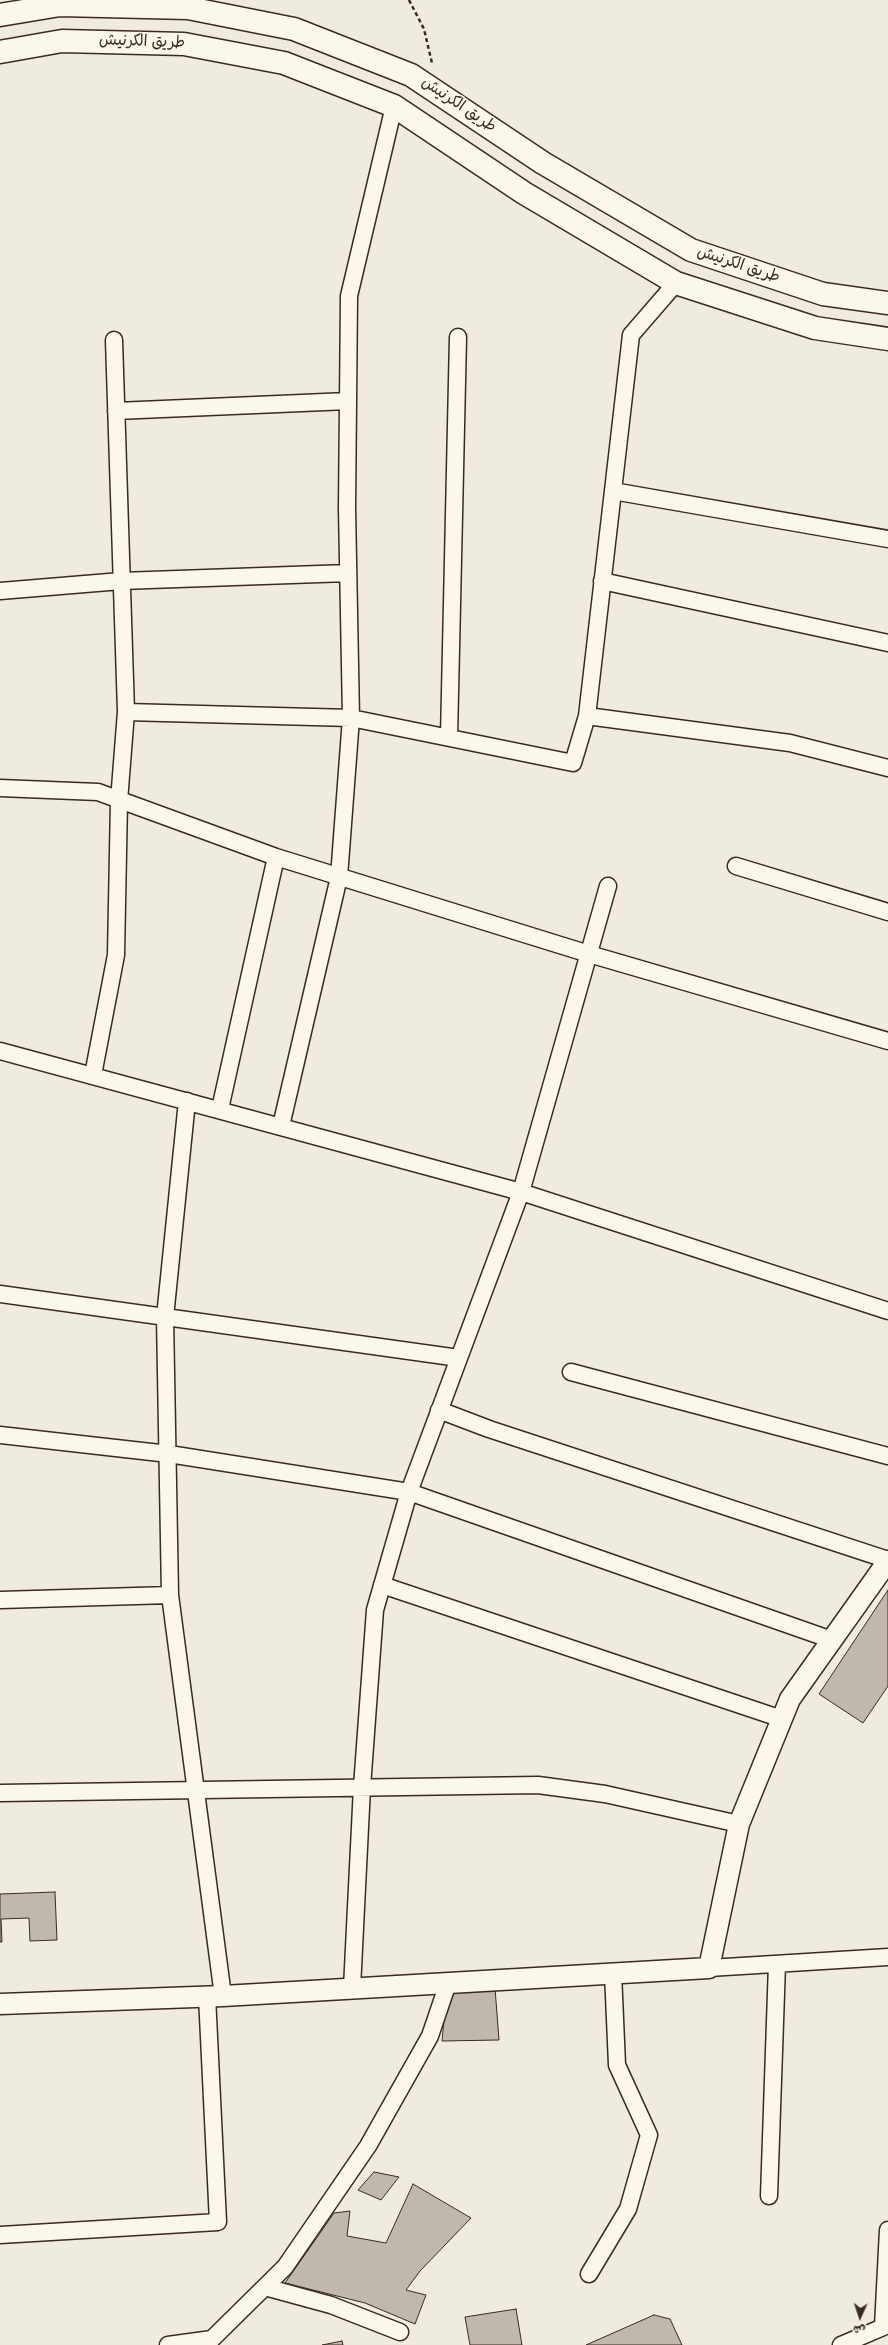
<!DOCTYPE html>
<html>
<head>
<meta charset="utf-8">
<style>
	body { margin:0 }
	#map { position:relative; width:888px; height:2345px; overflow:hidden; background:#f0ebe0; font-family:"Indie Flower","Playpen Sans Arabic",sans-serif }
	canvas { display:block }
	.north { position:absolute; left:840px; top:2297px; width:40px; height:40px; -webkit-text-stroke:3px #fbf7ec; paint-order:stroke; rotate:183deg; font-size:11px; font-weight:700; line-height:16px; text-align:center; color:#3b2a1e }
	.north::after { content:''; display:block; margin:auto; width:14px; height:18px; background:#3b2a1e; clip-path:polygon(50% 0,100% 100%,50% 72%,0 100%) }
</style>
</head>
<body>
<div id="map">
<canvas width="888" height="2345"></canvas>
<div class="north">ش</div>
</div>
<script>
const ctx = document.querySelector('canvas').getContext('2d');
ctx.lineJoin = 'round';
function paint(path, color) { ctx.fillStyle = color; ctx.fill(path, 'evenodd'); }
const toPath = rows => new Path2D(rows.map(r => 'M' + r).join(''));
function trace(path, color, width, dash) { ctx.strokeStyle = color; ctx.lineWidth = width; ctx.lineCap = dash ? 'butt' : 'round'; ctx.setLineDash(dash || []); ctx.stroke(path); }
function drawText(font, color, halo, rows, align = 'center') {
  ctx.font = font + ' "Indie Flower","Playpen Sans Arabic",sans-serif'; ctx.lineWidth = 3; ctx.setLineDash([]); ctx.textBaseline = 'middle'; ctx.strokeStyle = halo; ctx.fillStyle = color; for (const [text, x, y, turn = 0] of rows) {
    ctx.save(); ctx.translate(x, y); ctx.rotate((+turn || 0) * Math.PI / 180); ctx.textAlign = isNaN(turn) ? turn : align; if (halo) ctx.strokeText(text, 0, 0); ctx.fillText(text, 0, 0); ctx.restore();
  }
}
const building = toPath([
	[888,1590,888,1686,863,1723,819,1694,888,1590],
	[55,1892,57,1940,30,1941,29,1918,1,1919,2,1942,0,1942,0,1894,55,1892],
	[447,1987,495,1988,499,2040,442,2041,447,1987],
	[374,2172,399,2177,381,2200,358,2190,374,2172],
	[413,2184,471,2218,420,2271,406,2290,426,2295,415,2324,365,2303,285,2283,334,2213,350,2211,347,2236,386,2243,413,2184],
	[516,2309,522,2345,470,2345,465,2317,516,2309],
	[654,2315,670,2319,682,2345,586,2345,654,2315],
	[342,2341,343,2345,322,2345,342,2341]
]);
paint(building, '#c0b8ad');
trace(building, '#3b2a1e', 1);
const minor = toPath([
	[116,411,348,401],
	[613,491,888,539],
	[602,581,888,643],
	[0,591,121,581,348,573],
	[126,712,351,718,573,763,587,716,631,335,676,283],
	[587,716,790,743,888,768],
	[449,737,458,337],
	[0,788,98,792,276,857,589,954,888,1041],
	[736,866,888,912],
	[0,1051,521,1192,888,1311],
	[93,1075,116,955,119,801,126,712,114,340],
	[187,1101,165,1317,170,1595,223,1996],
	[220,1109,276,857],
	[281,1126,339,877,351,718,347,508,349,296,394,106],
	[0,1294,459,1358],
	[571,1372,888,1456],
	[439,1410,489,1429,888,1560],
	[0,1435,169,1454,409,1492,832,1640],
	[382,1585,782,1719],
	[0,1600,170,1595],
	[0,1793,538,1785,605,1794,739,1824],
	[709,1968,888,1957],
	[352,1988,362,1787,375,1610,409,1492,521,1192,608,886],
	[769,2196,777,1964],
	[0,2235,218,2222,207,1996],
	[589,2274,628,2209,649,2135,617,2065,613,1973],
	[265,2287,331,2305,400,2332],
	[883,2327,888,2230],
	[168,2345,212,2339,285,2267,368,2146,430,2036,448,1983],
	[841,2345,888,2325]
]);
const tertiary = toPath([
	[0,2004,223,1996,709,1968,739,1824,790,1699,888,1561]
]);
const primary = toPath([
	[0,15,60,5,188,8,294,29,411,75,543,163,691,250,823,294,888,303],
	[0,52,62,41,184,44,284,63,394,106,524,193,676,283,815,328,888,339]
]);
trace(minor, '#3b2a1e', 19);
trace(tertiary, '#3b2a1e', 23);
trace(primary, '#3b2a1e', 25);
trace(toPath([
	[409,0,424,29,432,63]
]), '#3b2a1e', 2.5, [4, 3]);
trace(minor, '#fbf7ec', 16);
trace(tertiary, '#fbf7ec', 20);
trace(primary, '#fbf7ec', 22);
drawText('16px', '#3b2a1e', '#fbf7ec', [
	["طريق الكرنيش",142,43,2],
	["طريق الكرنيش",458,106,34],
	["طريق الكرنيش",738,266,18]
]);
</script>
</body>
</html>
